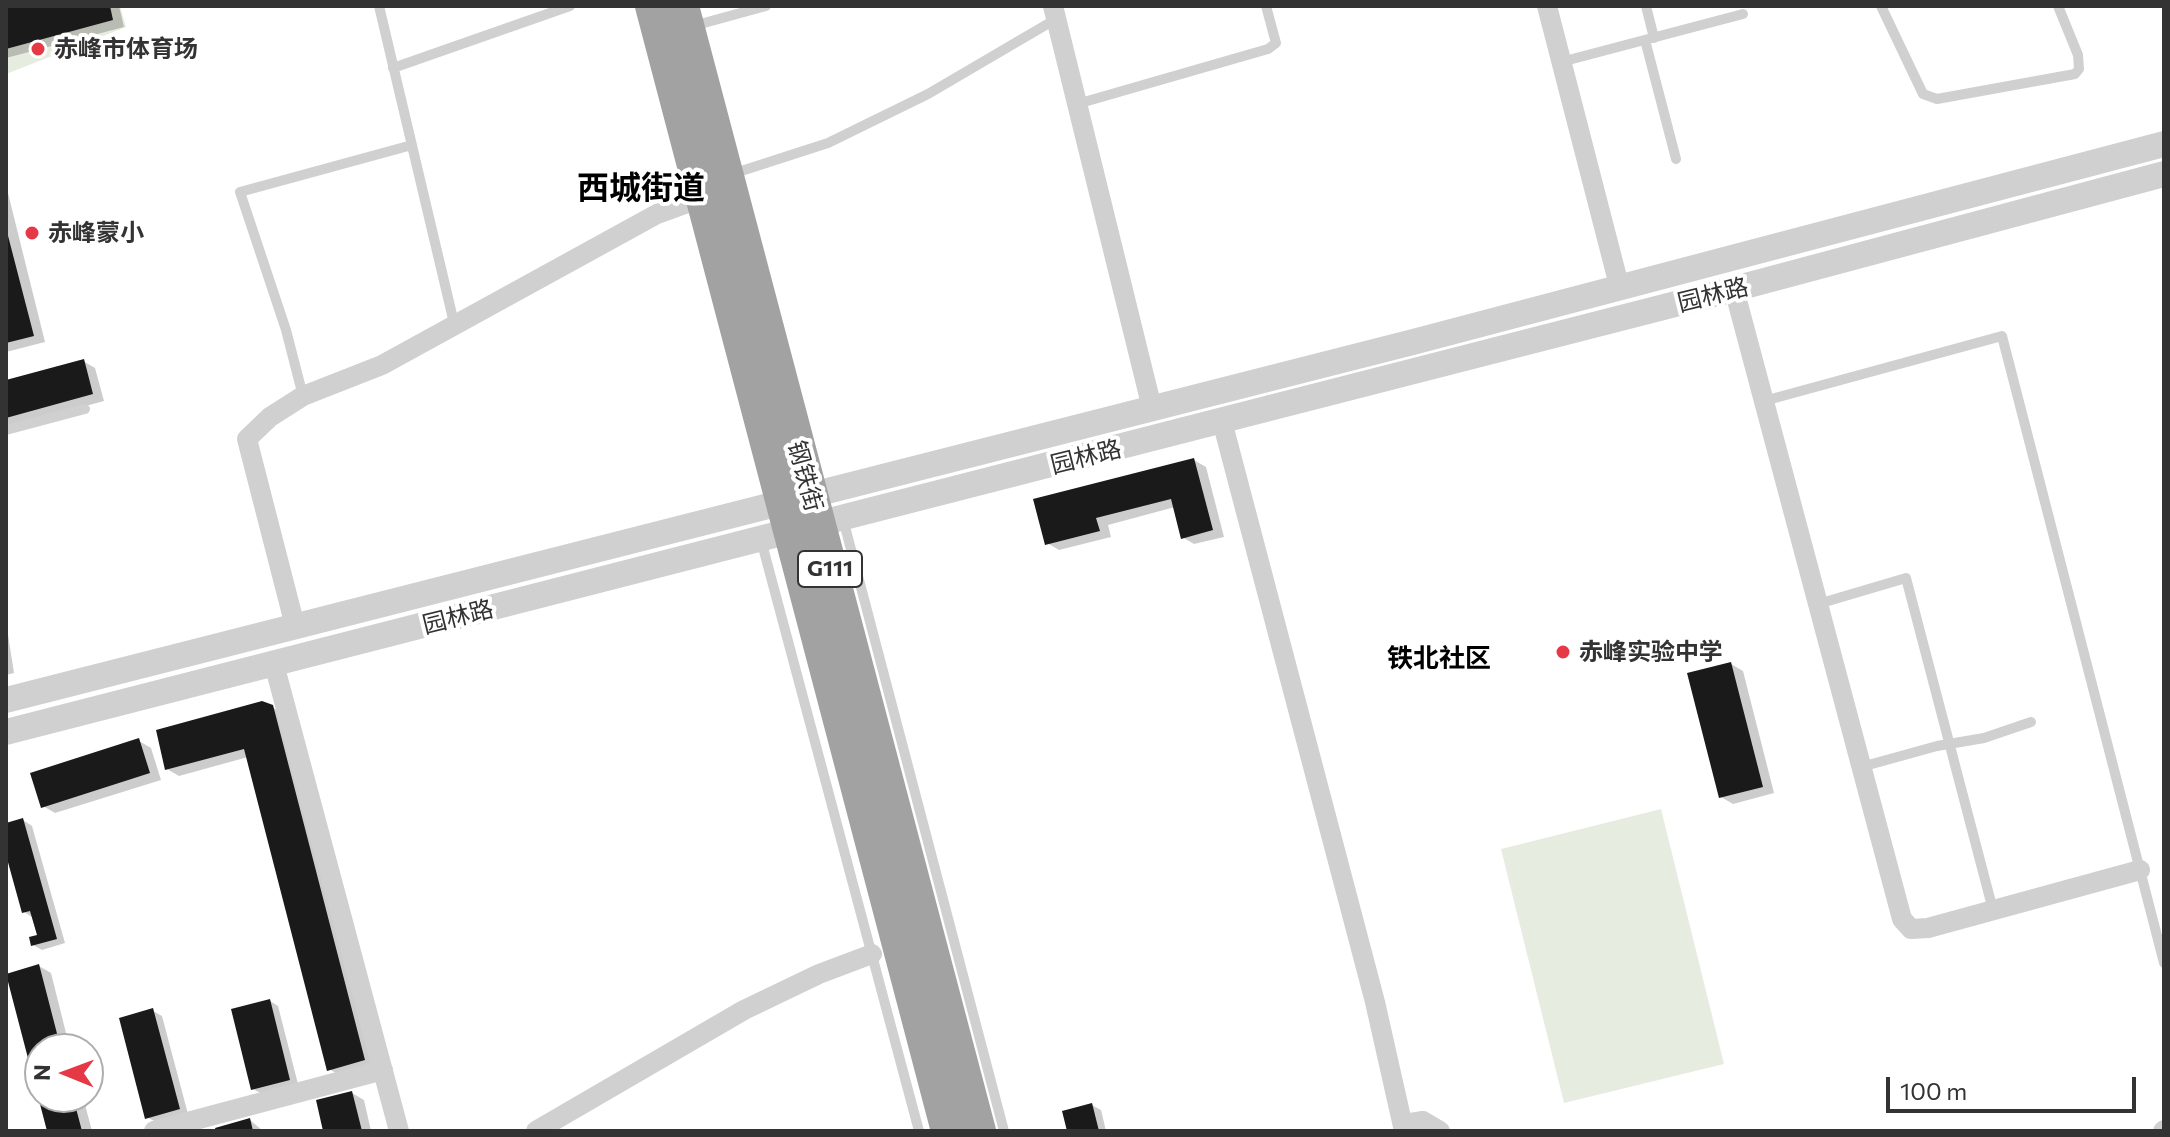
<!DOCTYPE html>
<html>
<head>
<meta charset="utf-8">
<style>
	body { margin:0 }
	#map { position:relative; width:2170px; height:1137px; overflow:hidden; background:#fff; font-family:Commissioner,sans-serif }
	canvas { display:block }
	.frame { position:absolute; inset:0; border:8px solid #333; pointer-events:none }
	.north { position:absolute; left:24px; top:1033px; width:80px; height:80px; box-sizing:border-box; background:#fff; border:2px solid #adadad; border-radius:50%; rotate:271deg; font-size:22px; font-weight:700; line-height:32px; text-align:center; color:#333 }
	.north::after { content:''; display:block; margin:auto; width:28px; height:36px; background:#e63946; clip-path:polygon(50% 0,100% 100%,50% 72%,0 100%) }
	.scale { position:absolute; left:1886px; top:1077px; width:250px; height:36px; box-sizing:border-box; border:4px solid #333; border-top:0; padding-left:10px; font-size:24px; line-height:28px; white-space:nowrap; color:#333; -webkit-text-stroke:6px #fff; paint-order:stroke }
</style>
</head>
<body>
<div id="map">
<canvas width="2170" height="1137"></canvas>
<div class="frame"></div>
<div class="north">N</div>
<div class="scale">100 m</div>
</div>
<script>
const ctx = document.querySelector('canvas').getContext('2d');
ctx.lineJoin = 'round';
function paint(path, color) { ctx.fillStyle = color; ctx.fill(path, 'evenodd'); }
const toPath = rows => new Path2D(rows.map(r => 'M' + r).join(''));
function trace(path, color, width, dash) { ctx.strokeStyle = color; ctx.lineWidth = width; ctx.lineCap = dash ? 'butt' : 'round'; ctx.setLineDash(dash || []); ctx.stroke(path); }
function drawText(font, color, halo, rows, align = 'center') {
  ctx.font = font + ' Commissioner,"Noto Sans SC",sans-serif'; ctx.lineWidth = 8; ctx.setLineDash([]); ctx.textBaseline = 'middle'; ctx.strokeStyle = halo; ctx.fillStyle = color; for (const [text, x, y, turn = 0] of rows) {
    ctx.save(); ctx.translate(x, y); ctx.rotate((+turn || 0) * Math.PI / 180); ctx.textAlign = isNaN(turn) ? turn : align; if (halo) ctx.strokeText(text, 0, 0); ctx.fillText(text, 0, 0); ctx.restore();
  }
}
paint(toPath([
	[6,6,120,6,126,27,6,74],
	[1661,809,1724,1064,1564,1103,1501,849]
]), '#e6ecdf');
paint(toPath([
	[6,6,119,6,124,27,6,58],
	[6,185,45,342,6,352],
	[83,361,95,368,104,401,6,428,6,382],
	[1194,460,1206,467,1224,537,1194,544,1182,537,1175,507,1108,525,1111,537,1059,550,1047,543],
	[6,622,14,673,6,675],
	[1731,664,1743,671,1774,793,1733,804,1721,797],
	[272,707,284,715,376,1067,341,1076,329,1069,248,757,179,776,167,769],
	[139,741,151,748,161,780,55,813,43,806],
	[23,820,32,826,65,943,42,950,33,945,39,937,32,917,24,912,6,848,6,825],
	[39,966,51,973,70,1049,40,1049,40,1097],
	[270,1001,278,1006,298,1084,262,1094,253,1089],
	[153,1011,162,1016,188,1114,156,1122,147,1117],
	[352,1093,364,1100,371,1131,325,1131],
	[40,1097,83,1097,92,1131,49,1131],
	[1092,1105,1101,1110,1106,1131,1069,1131],
	[250,1120,263,1131,218,1131]
]), '#0003');
paint(toPath([
	[6,6,110,6,113,20,6,49],
	[6,228,34,336,6,343],
	[84,359,93,394,6,418,6,380],
	[1194,458,1213,530,1181,539,1171,499,1096,518,1100,531,1045,545,1033,499],
	[1731,662,1763,787,1719,798,1687,673],
	[262,701,273,705,365,1060,327,1071,244,749,165,770,156,730],
	[139,738,150,773,41,808,30,773],
	[23,818,57,939,31,946,29,937,37,935,30,911,22,913,6,855,6,823],
	[39,964,61,1049,40,1049,40,1097,73,1097,82,1131,47,1131,6,974],
	[270,999,290,1080,251,1090,231,1009],
	[153,1008,180,1109,145,1119,119,1018],
	[352,1091,362,1131,323,1131,316,1100],
	[1092,1103,1099,1131,1067,1131,1062,1111],
	[250,1118,253,1131,216,1131,215,1128]
]), '#1a1a1a');
trace(toPath([
	[379,6,454,323],
	[1646,6,1654,38],
	[1881,6,1923,94,1937,99,2075,74,2079,69,2078,55,2058,6],
	[693,26,766,6],
	[1645,40,1676,159],
	[1561,62,1743,14],
	[393,68,570,6],
	[1077,104,1268,49,1276,43,1266,6],
	[732,174,828,143,928,94,1056,19],
	[303,396,286,330,240,192,412,145],
	[1764,401,2002,336,2164,963],
	[6,430,85,409],
	[843,519,1004,1131],
	[761,540,919,1131],
	[1818,604,1906,578,1993,910],
	[1861,767,1937,746,1984,738,2031,722]
]), '#d0d0d0', 10);
trace(toPath([
	[1053,6,1152,408],
	[1547,6,1620,289],
	[1734,289,1902,919,1911,929,1928,928,2140,870],
	[1222,421,1375,1002,1404,1131],
	[295,626,247,439,270,417,303,396,382,365,657,214,701,198],
	[274,664,399,1131],
	[1404,1124,1423,1121,1440,1131],
	[154,1131,383,1070],
	[536,1131,744,1010,819,974,872,954],
	[2163,1131,2164,1130]
]), '#d0d0d0', 20);
trace(toPath([
	[6,700,1413,342,2164,144],
	[6,732,1734,289,2164,174]
]), '#d0d0d0', 26);
trace(toPath([
	[652,6,948,1131],
	[682,6,979,1131]
]), '#a2a2a2', 34);
for (const [x, y, r, color] of [
	[38,49,8,"#e63946"],
	[32,233,8,"#e63946"],
	[1563,652,8,"#e63946"]
]) { const dot = new Path2D(); dot.arc(x, y, r, 0, 2 * Math.PI); ctx.fillStyle = color; ctx.fill(dot); trace(dot, '#fff', 3); }
for (const [x, y, w] of [
	[830,569,64]
]) { const box = new Path2D(); box.roundRect(x - w / 2, y - 18, w, 36, 6); ctx.fillStyle = '#fff'; ctx.fill(box); trace(box, '#333', 2); }
drawText('bold 22px', '#333', null, [
	["G111",830,569]
]);
drawText('bold 24px', '#333', '#fff', [
	["赤峰市体育场",54,49],
	["赤峰蒙小",48,233],
	["赤峰实验中学",1579,652]
], 'left');
drawText('24px', '#333', '#fff', [
	["园林路",1713,295,-14],
	["园林路",1086,457,-14],
	["钢铁街",805,476,75],
	["园林路",458,617,-14]
]);
drawText('bold 26px', '#000', '#fff', [
	["铁北社区",1439,658]
]);
drawText('bold 32px', '#000', '#fff', [
	["西城街道",641,188]
]);
</script>
</body>
</html>
